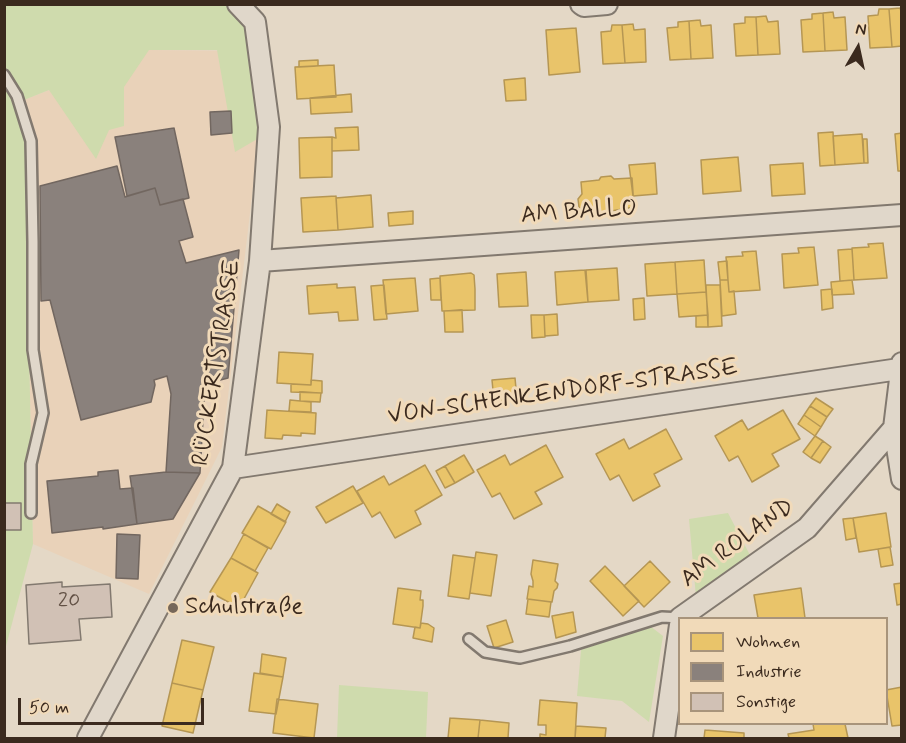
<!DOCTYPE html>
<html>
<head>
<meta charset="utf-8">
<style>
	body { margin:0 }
	#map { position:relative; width:906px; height:743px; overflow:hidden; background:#e4d8c6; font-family:Mynerve,sans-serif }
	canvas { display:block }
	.frame { position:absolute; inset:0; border:6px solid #3b2a1e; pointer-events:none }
	.legend { position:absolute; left:678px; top:617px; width:210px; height:108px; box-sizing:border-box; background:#f1dab9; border:2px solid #a8947b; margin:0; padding:8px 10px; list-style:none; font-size:18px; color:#3b2a1e }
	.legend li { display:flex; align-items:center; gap:12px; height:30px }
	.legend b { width:30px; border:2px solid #a8947b }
	.north { position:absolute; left:828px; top:18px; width:60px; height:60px; -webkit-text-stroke:4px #f1dab9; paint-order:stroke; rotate:9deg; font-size:16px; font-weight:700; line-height:24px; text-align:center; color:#3b2a1e }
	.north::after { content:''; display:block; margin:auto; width:21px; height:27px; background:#3b2a1e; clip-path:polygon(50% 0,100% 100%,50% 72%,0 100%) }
	.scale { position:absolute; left:18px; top:698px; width:186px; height:27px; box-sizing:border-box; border:3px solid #3b2a1e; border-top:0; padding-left:8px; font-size:18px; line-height:21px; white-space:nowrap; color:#3b2a1e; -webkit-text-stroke:4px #f1dab9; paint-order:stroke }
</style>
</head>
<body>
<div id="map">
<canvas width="906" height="743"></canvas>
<div class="frame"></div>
<ul class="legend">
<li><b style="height:16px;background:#e9c46a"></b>Wohnen</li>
<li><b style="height:16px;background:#8a817c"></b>Industrie</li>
<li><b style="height:16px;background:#d1c1b5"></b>Sonstige</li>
</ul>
<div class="north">N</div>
<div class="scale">50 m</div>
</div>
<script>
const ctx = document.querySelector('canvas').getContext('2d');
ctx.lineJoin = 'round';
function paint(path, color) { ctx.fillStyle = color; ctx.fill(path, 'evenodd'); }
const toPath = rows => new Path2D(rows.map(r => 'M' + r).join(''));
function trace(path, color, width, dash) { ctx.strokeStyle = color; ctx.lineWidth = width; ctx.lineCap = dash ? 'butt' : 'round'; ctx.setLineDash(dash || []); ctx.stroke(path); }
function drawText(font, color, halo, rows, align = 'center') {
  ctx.font = font + ' Mynerve,sans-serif'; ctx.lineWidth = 6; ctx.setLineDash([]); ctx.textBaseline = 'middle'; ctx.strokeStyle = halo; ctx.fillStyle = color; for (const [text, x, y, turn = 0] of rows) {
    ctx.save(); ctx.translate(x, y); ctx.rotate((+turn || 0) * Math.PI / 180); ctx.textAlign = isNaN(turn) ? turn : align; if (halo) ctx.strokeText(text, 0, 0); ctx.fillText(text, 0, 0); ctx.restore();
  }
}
paint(toPath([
	[149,50,247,51,259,138,222,447,149,594,33,544,24,100]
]), '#e9d2b9');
paint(toPath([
	[5,5,230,5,244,22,259,138,235,152,217,50,149,50,124,87,124,126,109,130,96,159,49,90,24,100,33,544,5,650],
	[728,513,751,557,696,597,689,519],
	[650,626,663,636,649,722,622,701,577,696,581,650],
	[339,685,428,692,426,738,337,738]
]), '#cfdbad');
const homes = toPath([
	[900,8,902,14,902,46,892,47,889,9,900,8],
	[879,9,889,9,892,47,870,48,868,16,878,15,879,9],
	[833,12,834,18,845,17,847,50,825,51,823,13,833,12],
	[823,13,825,51,803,52,801,20,812,19,812,14,823,13],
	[766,16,768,22,778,21,780,54,758,55,756,17,766,16],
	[745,17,756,17,758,55,736,56,734,24,745,23,745,17],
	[700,20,701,26,711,25,713,58,691,59,689,21,700,20],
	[689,21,691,59,670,60,667,28,678,27,678,22,689,21],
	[633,24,634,30,645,29,646,62,625,63,622,25,633,24],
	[612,25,622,25,625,63,603,64,601,32,611,31,612,25],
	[576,28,580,72,549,75,546,30,576,28],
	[318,60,318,66,299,67,299,61,318,60],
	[334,65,336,97,297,99,295,67,334,65],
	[525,78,526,100,506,101,504,80,525,78],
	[351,94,352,112,311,114,310,98,351,94],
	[358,127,359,150,332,151,332,137,336,138,335,128,358,127],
	[833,132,835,165,820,166,818,133,833,132],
	[902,133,902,171,898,171,895,134,902,133],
	[862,134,864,163,835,165,833,136,862,134],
	[332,137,332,177,300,178,299,138,332,137],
	[863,139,867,139,868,163,864,163,863,139],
	[738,157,741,191,703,194,701,160,738,157],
	[655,163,657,194,633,196,629,165,655,163],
	[803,163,805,194,772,196,770,165,803,163],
	[611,176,614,179,632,178,634,207,600,213,600,210,583,211,579,207,578,199,582,194,581,182,599,180,601,177,611,176],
	[371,195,373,227,338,230,336,198,371,195],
	[336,196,338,230,303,232,301,198,336,196],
	[413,211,413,224,389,226,388,213,413,211],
	[883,243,887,278,854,280,852,248,869,247,868,244,883,243],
	[814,247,818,285,784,288,782,254,799,253,798,248,814,247],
	[852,249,854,280,840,281,838,250,852,249],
	[756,251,760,290,729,292,726,257,743,256,742,252,756,251],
	[704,260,706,292,677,294,675,262,704,260],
	[727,261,728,280,720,280,718,262,727,261],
	[675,262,677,294,647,296,645,264,675,262],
	[617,268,619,300,588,302,586,270,617,268],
	[585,270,588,302,557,305,555,272,585,270],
	[526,272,528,306,499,307,497,274,526,272],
	[471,273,474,275,475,289,475,310,442,311,440,276,471,273],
	[415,278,418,311,386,314,383,280,415,278],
	[440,278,441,300,431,300,430,279,440,278],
	[720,280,728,280,729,292,734,291,736,314,722,316,720,280],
	[852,280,854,294,832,295,831,282,852,280],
	[337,284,337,288,355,287,358,320,339,321,338,312,309,314,307,286,337,284],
	[384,285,387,319,374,320,371,286,384,285],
	[706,285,720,285,722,326,708,327,706,285],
	[832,289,833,308,822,310,821,290,832,289],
	[706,292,708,315,679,317,677,294,706,292],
	[644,298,645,319,634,320,633,299,644,298],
	[462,310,463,332,445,332,444,311,462,310],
	[557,314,558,335,545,336,544,315,557,314],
	[531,315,544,315,545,337,532,338,531,315],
	[708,315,708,327,696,327,696,316,708,315],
	[279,352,313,354,311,385,277,383,279,352],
	[515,378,517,399,494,401,492,380,515,378],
	[311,380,322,381,322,393,291,392,291,384,311,385,311,380],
	[300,392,321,393,320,402,300,401,300,392],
	[816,398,833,409,827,417,810,406,816,398],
	[290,400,311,402,311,412,289,411,290,400],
	[810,406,827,417,821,427,804,415,810,406],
	[267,410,316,413,315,434,301,433,301,436,283,435,282,439,265,438,267,410],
	[783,410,800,439,772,454,779,466,752,482,738,456,729,461,715,436,742,420,748,430,783,410],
	[804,415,821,427,815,436,798,424,804,415],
	[666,429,682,459,654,474,660,486,633,501,619,475,610,480,596,454,624,439,629,449,666,429],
	[815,436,823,441,811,458,803,452,815,436],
	[823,441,831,447,820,463,811,458,823,441],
	[546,445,563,477,535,492,542,504,514,519,500,493,492,497,477,470,505,455,510,465,546,445],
	[464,455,474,472,455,483,445,466,464,455],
	[425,465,442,495,415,511,421,524,395,538,380,512,372,517,357,491,384,476,389,485,425,465],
	[445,466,455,483,445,488,436,471,445,466],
	[353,486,363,503,326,523,316,507,353,486],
	[277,504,290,512,285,522,271,514,277,504],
	[258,506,286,522,271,549,242,533,258,506],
	[886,513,891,547,859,552,853,518,886,513],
	[853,518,856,538,846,540,843,519,853,518],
	[244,534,268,548,255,571,231,558,244,534],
	[890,547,893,565,881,567,878,549,890,547],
	[476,552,497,555,491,596,470,593,476,552],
	[453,555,475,558,469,599,448,596,453,555],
	[231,558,258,573,239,608,210,592,231,558],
	[533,560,558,564,555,581,558,584,557,588,554,591,552,602,527,599,529,586,533,587,533,581,531,574,533,560],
	[650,561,670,582,644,607,624,586,650,561],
	[605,566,639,601,623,616,590,581,605,566],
	[902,583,902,604,897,605,894,584,902,583],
	[398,588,421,591,420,600,423,600,423,606,420,628,393,624,398,588],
	[801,588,805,618,758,618,754,595,801,588],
	[528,599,551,602,549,617,526,614,528,599],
	[573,612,576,632,556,638,552,616,573,612],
	[506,620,513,642,494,648,487,626,506,620],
	[421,623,428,624,434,628,432,642,413,638,415,627,420,628,421,623],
	[182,640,214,647,203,690,172,683,182,640],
	[262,654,286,658,283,677,260,673,262,654],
	[254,673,283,677,276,714,249,711,254,673],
	[172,683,203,690,193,733,162,726,172,683],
	[902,687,902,725,892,726,886,690,902,687],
	[277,699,318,704,314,738,273,733,277,699],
	[540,700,577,703,575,738,540,738,540,734,546,735,546,725,538,725,540,700],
	[450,718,480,720,478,738,448,738,450,718],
	[480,720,509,723,508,738,478,738,480,720],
	[813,724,845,724,848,738,789,738,788,734,814,730,813,724],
	[576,726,606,728,605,738,575,738,576,726],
	[705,730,744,733,744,738,704,738,705,730]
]);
paint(homes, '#e9c46a');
trace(homes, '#b59653', 1.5);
const industry = toPath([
	[231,111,232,133,211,135,210,112,231,111],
	[174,128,189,198,160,205,155,188,127,196,115,137,174,128],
	[117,166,125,197,155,188,160,205,183,199,193,237,179,241,186,263,239,250,228,378,205,384,200,473,166,472,171,394,167,376,154,380,155,385,151,402,81,420,50,300,41,301,40,186,117,166],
	[118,470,120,489,133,488,137,524,103,529,103,527,52,533,47,481,98,476,98,472,118,470],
	[166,472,200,473,173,519,137,524,130,476,166,472],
	[117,534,140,535,138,579,116,578,117,534]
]);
paint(industry, '#8a817c');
trace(industry, '#726760', 1.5);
const building = toPath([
	[4,503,21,503,21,530,4,530,4,503],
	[62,582,62,587,110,584,112,617,79,619,81,640,29,644,26,585,62,582]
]);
paint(building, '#d1c1b5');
trace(building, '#82796f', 1.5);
const lane = toPath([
	[4,75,17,96,31,141,33,242,33,350,43,413,31,464,31,513],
	[469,639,485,652,520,658,570,646,662,617,681,618]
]);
const street = toPath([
	[581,4,584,6,607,4],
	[260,261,902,215],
	[902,363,894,428,902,479],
	[233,468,899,369],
	[680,618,807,528,894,428,902,426],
	[88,738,233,468,260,261,269,127,255,22,238,4],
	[664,738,680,625]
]);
trace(lane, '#82796f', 14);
trace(street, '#82796f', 24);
trace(lane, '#e0d7ca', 9);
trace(street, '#e0d7ca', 20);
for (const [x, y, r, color] of [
	[173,608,6,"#766759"]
]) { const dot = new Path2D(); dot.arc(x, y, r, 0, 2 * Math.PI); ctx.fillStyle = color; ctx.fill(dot); trace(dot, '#f1dab9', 2); }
drawText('21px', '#625145', null, [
	["20",69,602]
]);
drawText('24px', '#3b2a1e', '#f1dab9', [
	["AM BALLO",579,213,-4],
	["RÜCKERTSTRASSE",218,363,-81],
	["VON-SCHENKENDORF-STRASSE",563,393,-8],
	["AM ROLAND",738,544,-36]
]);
drawText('24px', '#3b2a1e', '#f1dab9', [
	["Schulstraße",185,608]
], 'left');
</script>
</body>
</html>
